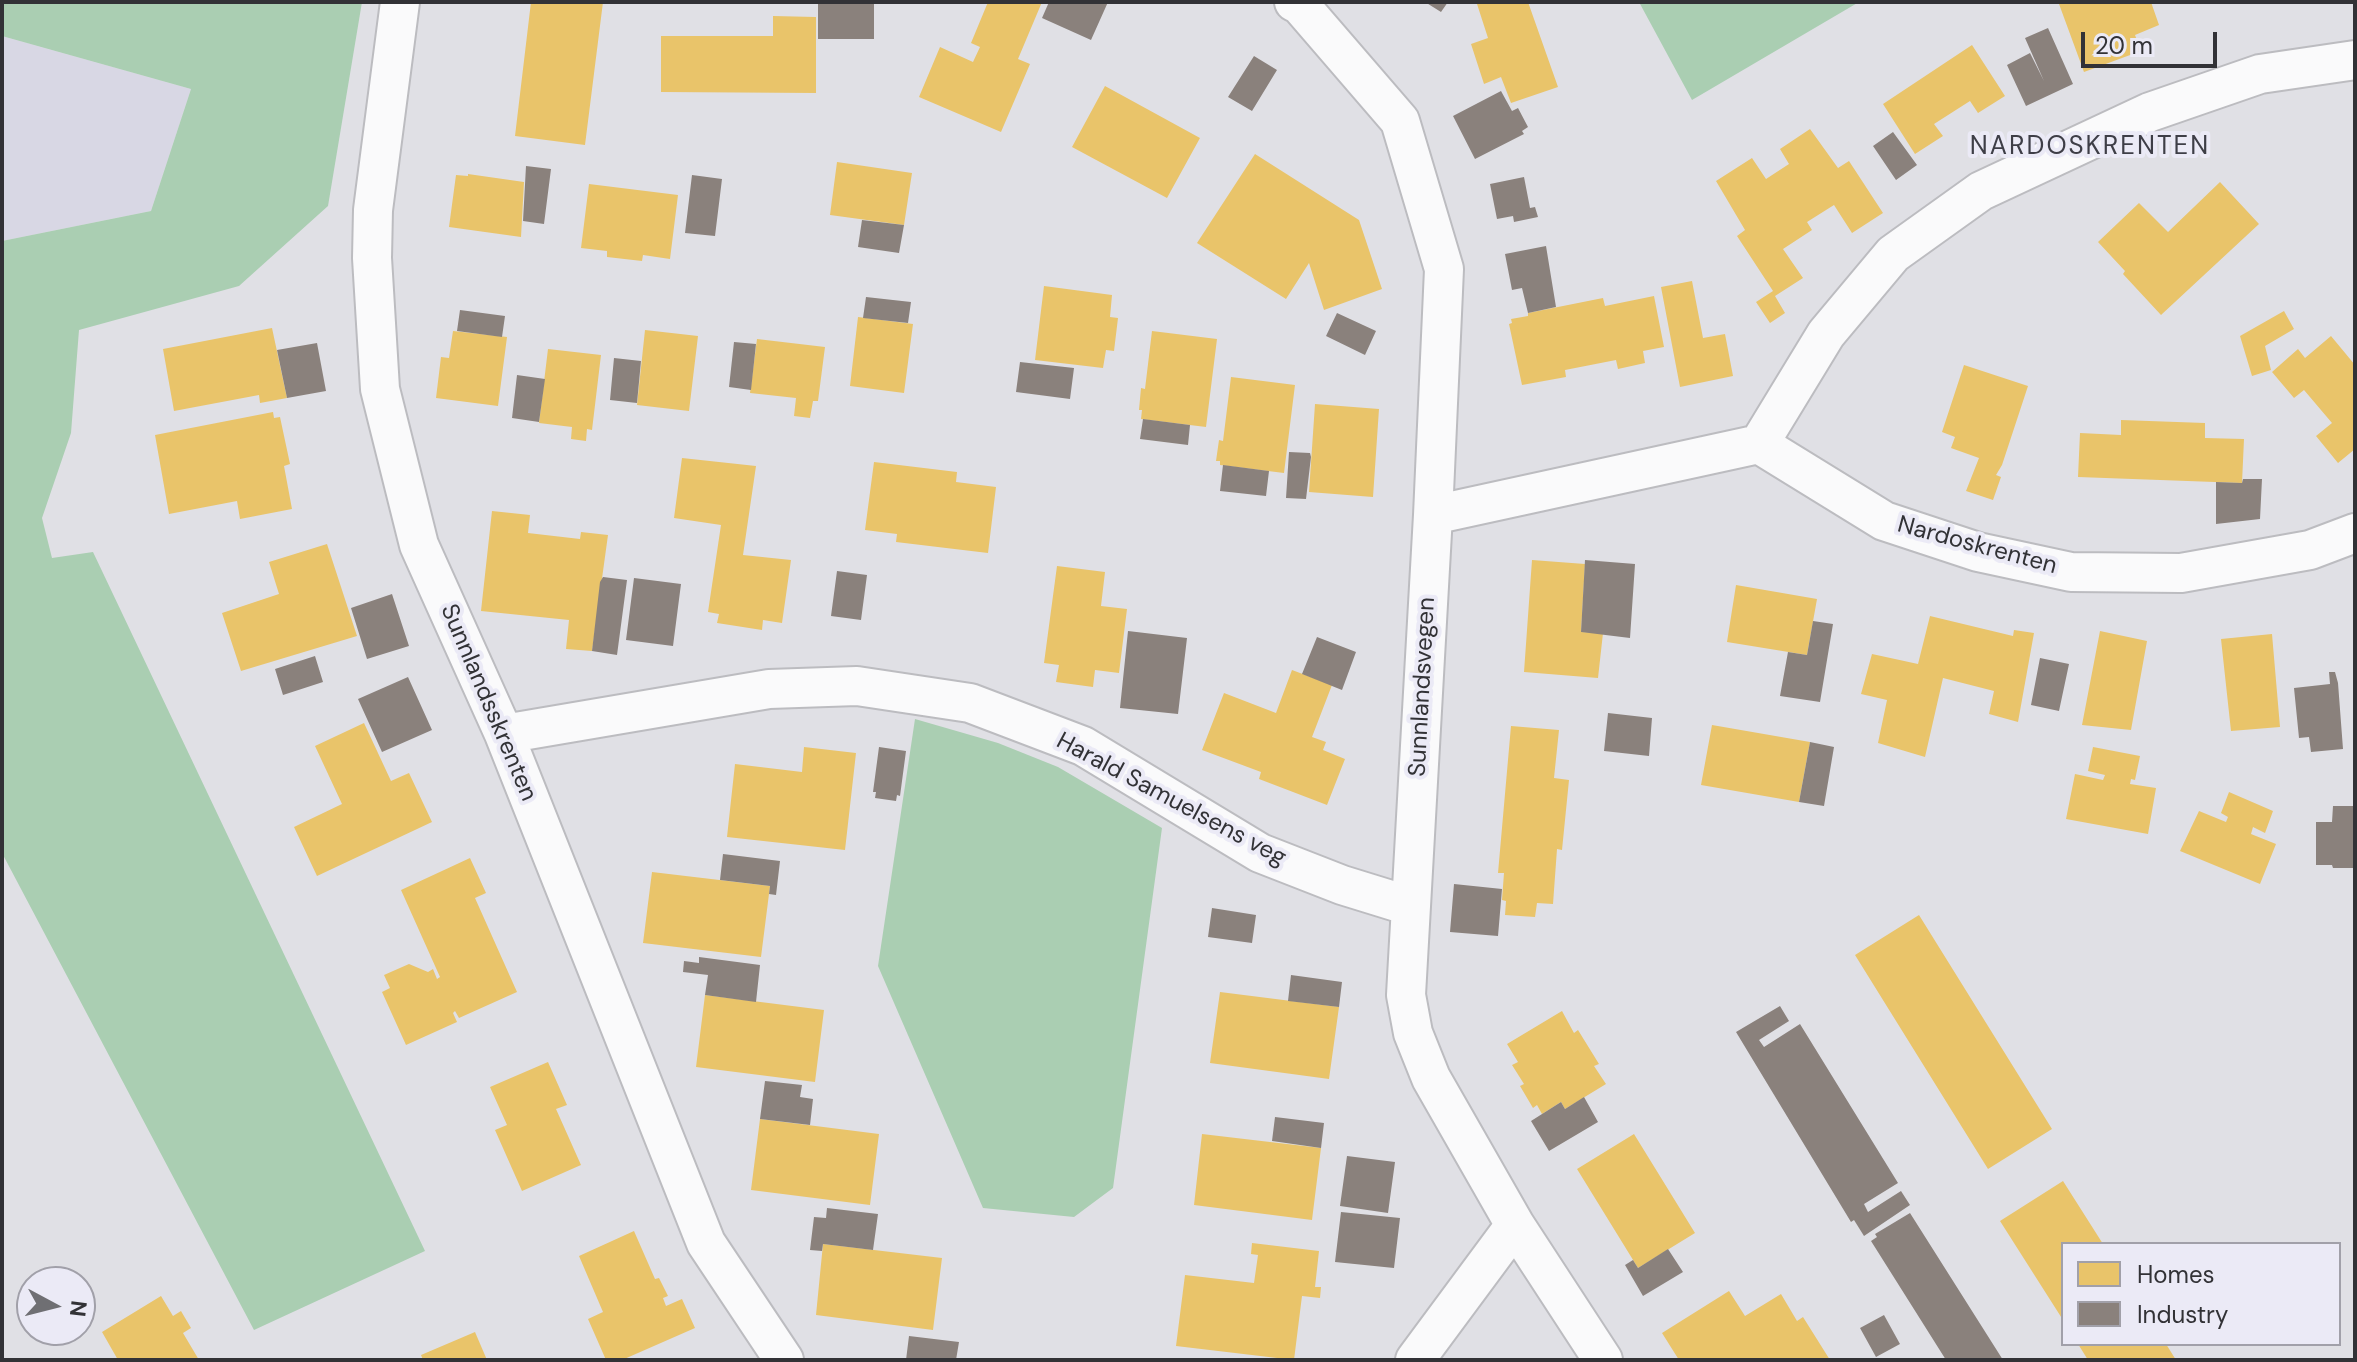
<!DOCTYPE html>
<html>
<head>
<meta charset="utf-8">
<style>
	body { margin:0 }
	#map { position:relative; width:2357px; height:1362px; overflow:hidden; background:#e0e0e5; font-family:"DM Sans",sans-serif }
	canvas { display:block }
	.frame { position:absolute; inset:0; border:4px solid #323236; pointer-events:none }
	.legend { position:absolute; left:2061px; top:1242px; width:280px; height:104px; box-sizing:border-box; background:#ebeaf6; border:2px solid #a1a0a9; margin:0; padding:10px 14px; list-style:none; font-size:24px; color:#323236 }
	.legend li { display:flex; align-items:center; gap:16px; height:40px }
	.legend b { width:40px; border:2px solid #a1a0a9 }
	.north { position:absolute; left:16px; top:1266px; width:80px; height:80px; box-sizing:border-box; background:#ebeaf6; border:2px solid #a1a0a9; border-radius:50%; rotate:97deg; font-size:22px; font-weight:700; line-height:32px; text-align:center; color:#323236 }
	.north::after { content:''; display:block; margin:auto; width:28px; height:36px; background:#6f6f73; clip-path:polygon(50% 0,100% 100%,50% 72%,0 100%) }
	.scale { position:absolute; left:2081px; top:32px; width:136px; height:36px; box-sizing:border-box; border:4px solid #323236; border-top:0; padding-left:10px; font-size:24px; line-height:28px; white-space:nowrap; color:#323236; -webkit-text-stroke:6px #ebeaf6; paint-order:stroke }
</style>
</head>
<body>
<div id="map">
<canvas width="2357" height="1362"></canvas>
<div class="frame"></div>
<ul class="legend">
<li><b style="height:22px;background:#e9c46a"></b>Homes</li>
<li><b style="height:22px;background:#8a817c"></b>Industry</li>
</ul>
<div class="north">N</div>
<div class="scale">20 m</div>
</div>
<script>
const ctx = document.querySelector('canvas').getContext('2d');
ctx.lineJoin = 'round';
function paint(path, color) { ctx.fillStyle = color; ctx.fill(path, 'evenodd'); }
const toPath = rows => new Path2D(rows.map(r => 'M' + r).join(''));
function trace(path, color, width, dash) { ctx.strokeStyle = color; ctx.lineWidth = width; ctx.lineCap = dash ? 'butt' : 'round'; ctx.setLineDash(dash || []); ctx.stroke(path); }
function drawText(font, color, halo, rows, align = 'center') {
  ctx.font = font + ' "DM Sans",sans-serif'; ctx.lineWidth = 8; ctx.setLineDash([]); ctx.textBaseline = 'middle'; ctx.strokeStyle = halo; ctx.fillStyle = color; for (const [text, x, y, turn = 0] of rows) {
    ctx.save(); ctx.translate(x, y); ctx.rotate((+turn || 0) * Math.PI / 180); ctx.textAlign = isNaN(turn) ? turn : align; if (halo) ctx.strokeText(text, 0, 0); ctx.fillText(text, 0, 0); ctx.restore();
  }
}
paint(toPath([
	[2,36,191,89,151,211,2,241]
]), '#d8d7e4');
paint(toPath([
	[2,2,362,2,328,206,239,286,79,330,71,433,42,518,52,558,93,552,425,1251,254,1330,2,853,2,241,151,211,191,89,2,36],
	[1639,2,1859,2,1692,100],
	[915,719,998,743,1058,767,1162,828,1113,1188,1074,1217,983,1208,878,966]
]), '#aaceb2');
paint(toPath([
	[531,2,603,2,585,145,515,136],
	[988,2,1042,2,1018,59,1030,64,1001,132,919,97,940,47,973,62,980,47,971,43],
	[1484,2,1528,2,1558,87,1511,103,1501,77,1484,84,1471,44,1488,38,1477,4],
	[2065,2,2151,2,2159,25,2135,35,2141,51,2084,72,2059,4],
	[773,16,816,17,816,93,661,92,661,36,773,36],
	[1972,45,2005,96,1978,113,1970,101,1934,124,1943,136,1915,154,1883,104],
	[1105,86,1200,138,1167,198,1072,147],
	[1810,129,1838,168,1849,161,1883,213,1852,233,1834,205,1807,222,1812,230,1783,249,1803,278,1775,296,1785,313,1770,323,1756,302,1773,291,1737,236,1745,230,1716,181,1752,158,1766,179,1789,164,1780,149],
	[1255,154,1359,220,1382,289,1324,310,1309,263,1286,299,1197,243],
	[837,162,912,173,904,225,830,215],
	[468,174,524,182,521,237,449,227,456,175,468,176],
	[2220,182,2259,224,2161,315,2123,274,2125,271,2098,242,2139,203,2168,232],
	[589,184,678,195,670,259,643,255,642,261,607,257,607,251,581,248],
	[1692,281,1703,338,1725,334,1733,376,1680,387,1661,287],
	[1044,286,1112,295,1110,317,1118,318,1114,351,1106,350,1103,368,1035,360],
	[1654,296,1664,347,1643,351,1645,363,1618,369,1616,360,1565,370,1566,377,1522,385,1509,324,1512,323,1511,319,1528,316,1528,313,1603,298,1605,306],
	[2284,311,2294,329,2265,346,2271,370,2252,376,2240,336],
	[858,317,913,324,904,393,850,386],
	[272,328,287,398,260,403,259,395,174,411,163,349],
	[645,330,698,336,689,411,637,405],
	[453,331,507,337,498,406,436,398,441,357,449,358],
	[1152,331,1217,339,1206,427,1141,419,1142,410,1139,410,1141,388,1145,389],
	[2331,336,2355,365,2355,449,2338,463,2316,436,2332,423,2304,390,2294,398,2272,372,2298,349,2305,358],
	[757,339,825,347,818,401,813,401,810,418,794,416,796,398,750,393],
	[548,349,601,355,592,430,587,429,586,441,571,439,572,427,539,423],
	[1964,365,2028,386,2002,465,1996,475,2001,477,1993,500,1966,491,1979,458,1951,448,1955,437,1942,432],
	[1231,377,1295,385,1284,473,1220,465,1220,461,1216,461,1219,440,1223,441],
	[1315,404,1379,409,1373,497,1309,492],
	[273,412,274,418,280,417,290,464,284,466,292,509,240,519,237,501,169,514,155,435],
	[2121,420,2205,423,2205,438,2244,439,2242,483,2078,477,2080,433,2121,435],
	[682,458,756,466,743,555,791,560,782,623,763,620,762,630,717,623,719,614,708,612,721,525,674,518],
	[874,462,957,472,956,482,996,487,988,553,896,542,897,534,865,530],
	[492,511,530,515,528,533,580,539,581,532,608,535,592,651,566,649,569,620,481,611],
	[327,544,357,636,241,671,222,613,279,594,269,562],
	[1532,560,1585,564,1581,632,1603,633,1598,678,1524,672],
	[1057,566,1105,572,1101,606,1127,609,1119,673,1095,670,1093,687,1056,682,1059,665,1044,663],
	[1736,585,1817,599,1807,655,1727,642],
	[1930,616,2013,636,2014,630,2034,633,2018,722,1989,714,1994,691,1943,678,1925,757,1878,743,1887,700,1861,694,1872,654,1918,664],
	[2100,631,2147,641,2131,730,2082,725],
	[2272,634,2280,727,2231,731,2221,639],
	[1292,670,1332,685,1312,737,1326,742,1323,750,1345,759,1327,805,1259,779,1261,772,1202,750,1224,693,1276,713],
	[364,723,391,781,409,773,432,822,317,876,294,827,342,804,315,746],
	[1712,725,1810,742,1799,802,1701,785],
	[1511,726,1559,730,1554,778,1569,780,1562,850,1557,849,1553,904,1537,903,1535,917,1505,915,1506,901,1502,900,1504,873,1498,873],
	[804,747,856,753,845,850,727,837,735,764,802,772],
	[2093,747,2140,756,2135,780,2131,779,2130,784,2156,788,2148,834,2066,819,2075,774,2103,780,2105,775,2088,771],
	[2229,792,2273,811,2265,833,2253,827,2251,834,2276,844,2260,884,2180,851,2199,811,2226,822,2228,817,2221,813],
	[470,858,486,893,475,898,517,992,459,1018,455,1011,453,1013,457,1022,406,1045,382,992,390,988,384,975,409,964,428,972,433,969,437,979,440,977,401,890],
	[652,872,770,886,761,957,643,943],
	[1919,915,2052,1129,1988,1169,1855,955],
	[1220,992,1339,1007,1329,1079,1210,1063],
	[705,995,824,1010,815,1082,696,1067],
	[1562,1011,1574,1033,1578,1030,1599,1064,1594,1066,1606,1084,1565,1109,1561,1102,1542,1114,1537,1105,1533,1108,1520,1086,1524,1084,1512,1065,1518,1062,1507,1044],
	[548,1062,567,1105,556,1109,581,1165,522,1191,495,1130,507,1125,490,1087],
	[760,1119,879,1134,870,1205,751,1190],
	[1202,1134,1321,1148,1312,1220,1194,1205],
	[1634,1134,1695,1233,1638,1268,1577,1169],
	[2063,1181,2103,1244,2063,1244,2063,1320,2000,1221],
	[634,1231,655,1279,659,1278,668,1296,663,1298,666,1306,682,1299,695,1328,622,1360,606,1360,588,1319,603,1312,579,1256],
	[1252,1243,1319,1251,1315,1287,1321,1287,1320,1298,1302,1296,1294,1360,1176,1346,1185,1275,1254,1283,1258,1255,1251,1254],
	[823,1244,942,1258,933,1330,816,1315],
	[1729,1291,1745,1316,1781,1294,1797,1321,1803,1317,1830,1360,1679,1360,1662,1333],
	[161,1296,173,1316,181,1311,191,1328,183,1333,199,1360,118,1360,102,1332],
	[475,1332,487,1360,423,1360,421,1355],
	[2078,1344,2166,1344,2176,1360,2088,1360]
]), '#e9c46a');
paint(toPath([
	[818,2,874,2,874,39,818,39],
	[1049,2,1108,2,1091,40,1042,18],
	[1425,2,1448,2,1441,12],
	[2048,28,2073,84,2026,106,2007,65,2030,53,2044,81,2025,38],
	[1254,56,1277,70,1252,111,1228,97],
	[1501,91,1512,111,1518,108,1528,127,1522,131,1524,134,1475,159,1453,116],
	[1893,132,1917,165,1896,180,1873,146],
	[526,166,551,169,544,224,523,221],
	[692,175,722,179,715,236,685,233],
	[1524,177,1530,208,1535,207,1538,217,1514,222,1513,216,1497,219,1490,184],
	[862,220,904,225,899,253,858,247],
	[1546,246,1556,307,1528,313,1522,288,1512,290,1505,254],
	[866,297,911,302,908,323,863,318],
	[460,310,505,316,502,337,457,331],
	[1337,313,1376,331,1365,355,1326,336],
	[734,342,756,344,751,390,729,387],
	[317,343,326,391,287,398,277,350],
	[614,358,641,361,637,403,610,400],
	[1020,362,1074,368,1070,399,1016,392],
	[517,375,545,379,539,422,512,418],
	[1143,419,1190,425,1188,445,1140,439],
	[1289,452,1310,453,1311,457,1306,499,1286,498],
	[1223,465,1269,471,1266,496,1220,491],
	[2243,479,2262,479,2260,519,2216,524,2216,482,2242,483],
	[1585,560,1635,564,1630,638,1581,632],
	[837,571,867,575,861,620,831,616],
	[603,577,627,580,617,655,592,651,600,582],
	[634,578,681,584,673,646,626,640],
	[392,594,409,646,367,659,351,608],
	[1813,621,1833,624,1820,702,1780,696,1788,652,1807,655],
	[1128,631,1187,638,1178,714,1120,708],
	[1317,637,1356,652,1342,690,1302,674],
	[315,656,323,682,283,695,275,669],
	[2040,658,2069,664,2059,711,2031,705],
	[2329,672,2335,672,2338,683,2343,749,2311,752,2309,737,2299,738,2294,688,2330,684],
	[408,677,432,730,382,752,358,699],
	[1608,713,1652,718,1649,756,1604,751],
	[1810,742,1834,747,1824,806,1799,802],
	[879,747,906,751,900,796,897,795,896,801,875,798,876,792,873,792],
	[2333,806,2355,806,2355,868,2333,868,2332,865,2316,865,2316,822,2332,822],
	[723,854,780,861,776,895,769,894,770,886,720,880],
	[1454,884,1502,889,1498,936,1450,932],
	[1212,908,1256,915,1252,943,1208,937],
	[699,957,760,965,756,1002,705,995,708,975,683,972,684,961,699,963],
	[1291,975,1342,982,1339,1007,1288,1001],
	[1780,1006,1789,1021,1759,1040,1764,1047,1800,1024,1898,1183,1864,1204,1868,1212,1901,1191,1910,1205,1864,1236,1854,1220,1851,1222,1736,1032],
	[765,1081,802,1085,800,1097,813,1099,810,1125,760,1119],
	[1584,1097,1598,1122,1549,1151,1531,1121,1561,1102,1565,1109],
	[1275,1117,1324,1123,1321,1148,1272,1141],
	[1347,1156,1395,1162,1388,1213,1340,1206],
	[827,1208,878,1214,873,1250,823,1244,822,1251,810,1250,814,1217,826,1218],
	[1341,1212,1400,1218,1394,1268,1335,1262],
	[1910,1213,2003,1360,1946,1360,1871,1241,1877,1237,1875,1234],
	[1668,1249,1683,1272,1643,1296,1625,1265,1633,1260,1638,1268],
	[1884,1315,1900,1344,1876,1357,1860,1328],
	[909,1336,959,1342,956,1360,906,1360]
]), '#8a817c');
const minor = toPath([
	[400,2,373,210,372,258,380,389,419,545,504,734,706,1243,784,1360],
	[1294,2,1300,5,1400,121,1444,269,1433,515,1406,995,1413,1033,1431,1078,1515,1225,1415,1360],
	[1759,444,1826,334,1893,254,1981,191,2150,112,2260,74,2355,60],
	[1433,515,1759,444,1884,521,1978,552,2071,572,2181,573,2310,550,2355,533],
	[504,734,769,689,857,686,970,703,1083,746,1260,853,1342,885,1410,906],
	[1515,1225,1603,1360]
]);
trace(minor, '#bcbcc0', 42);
trace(minor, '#fafafb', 38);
drawText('24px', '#323236', '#ebeaf6', [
	["Nardoskrenten",1977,546,15],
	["Sunnlandsvegen",1423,687,-87],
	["Sunnlandsskrenten",488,703,67],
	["Harald Samuelsens veg",1171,800,28]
]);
ctx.letterSpacing = '2px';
drawText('26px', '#3e3e47', '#ebeaf6', [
	["NARDOSKRENTEN",2090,147]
]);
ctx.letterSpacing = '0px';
</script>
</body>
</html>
